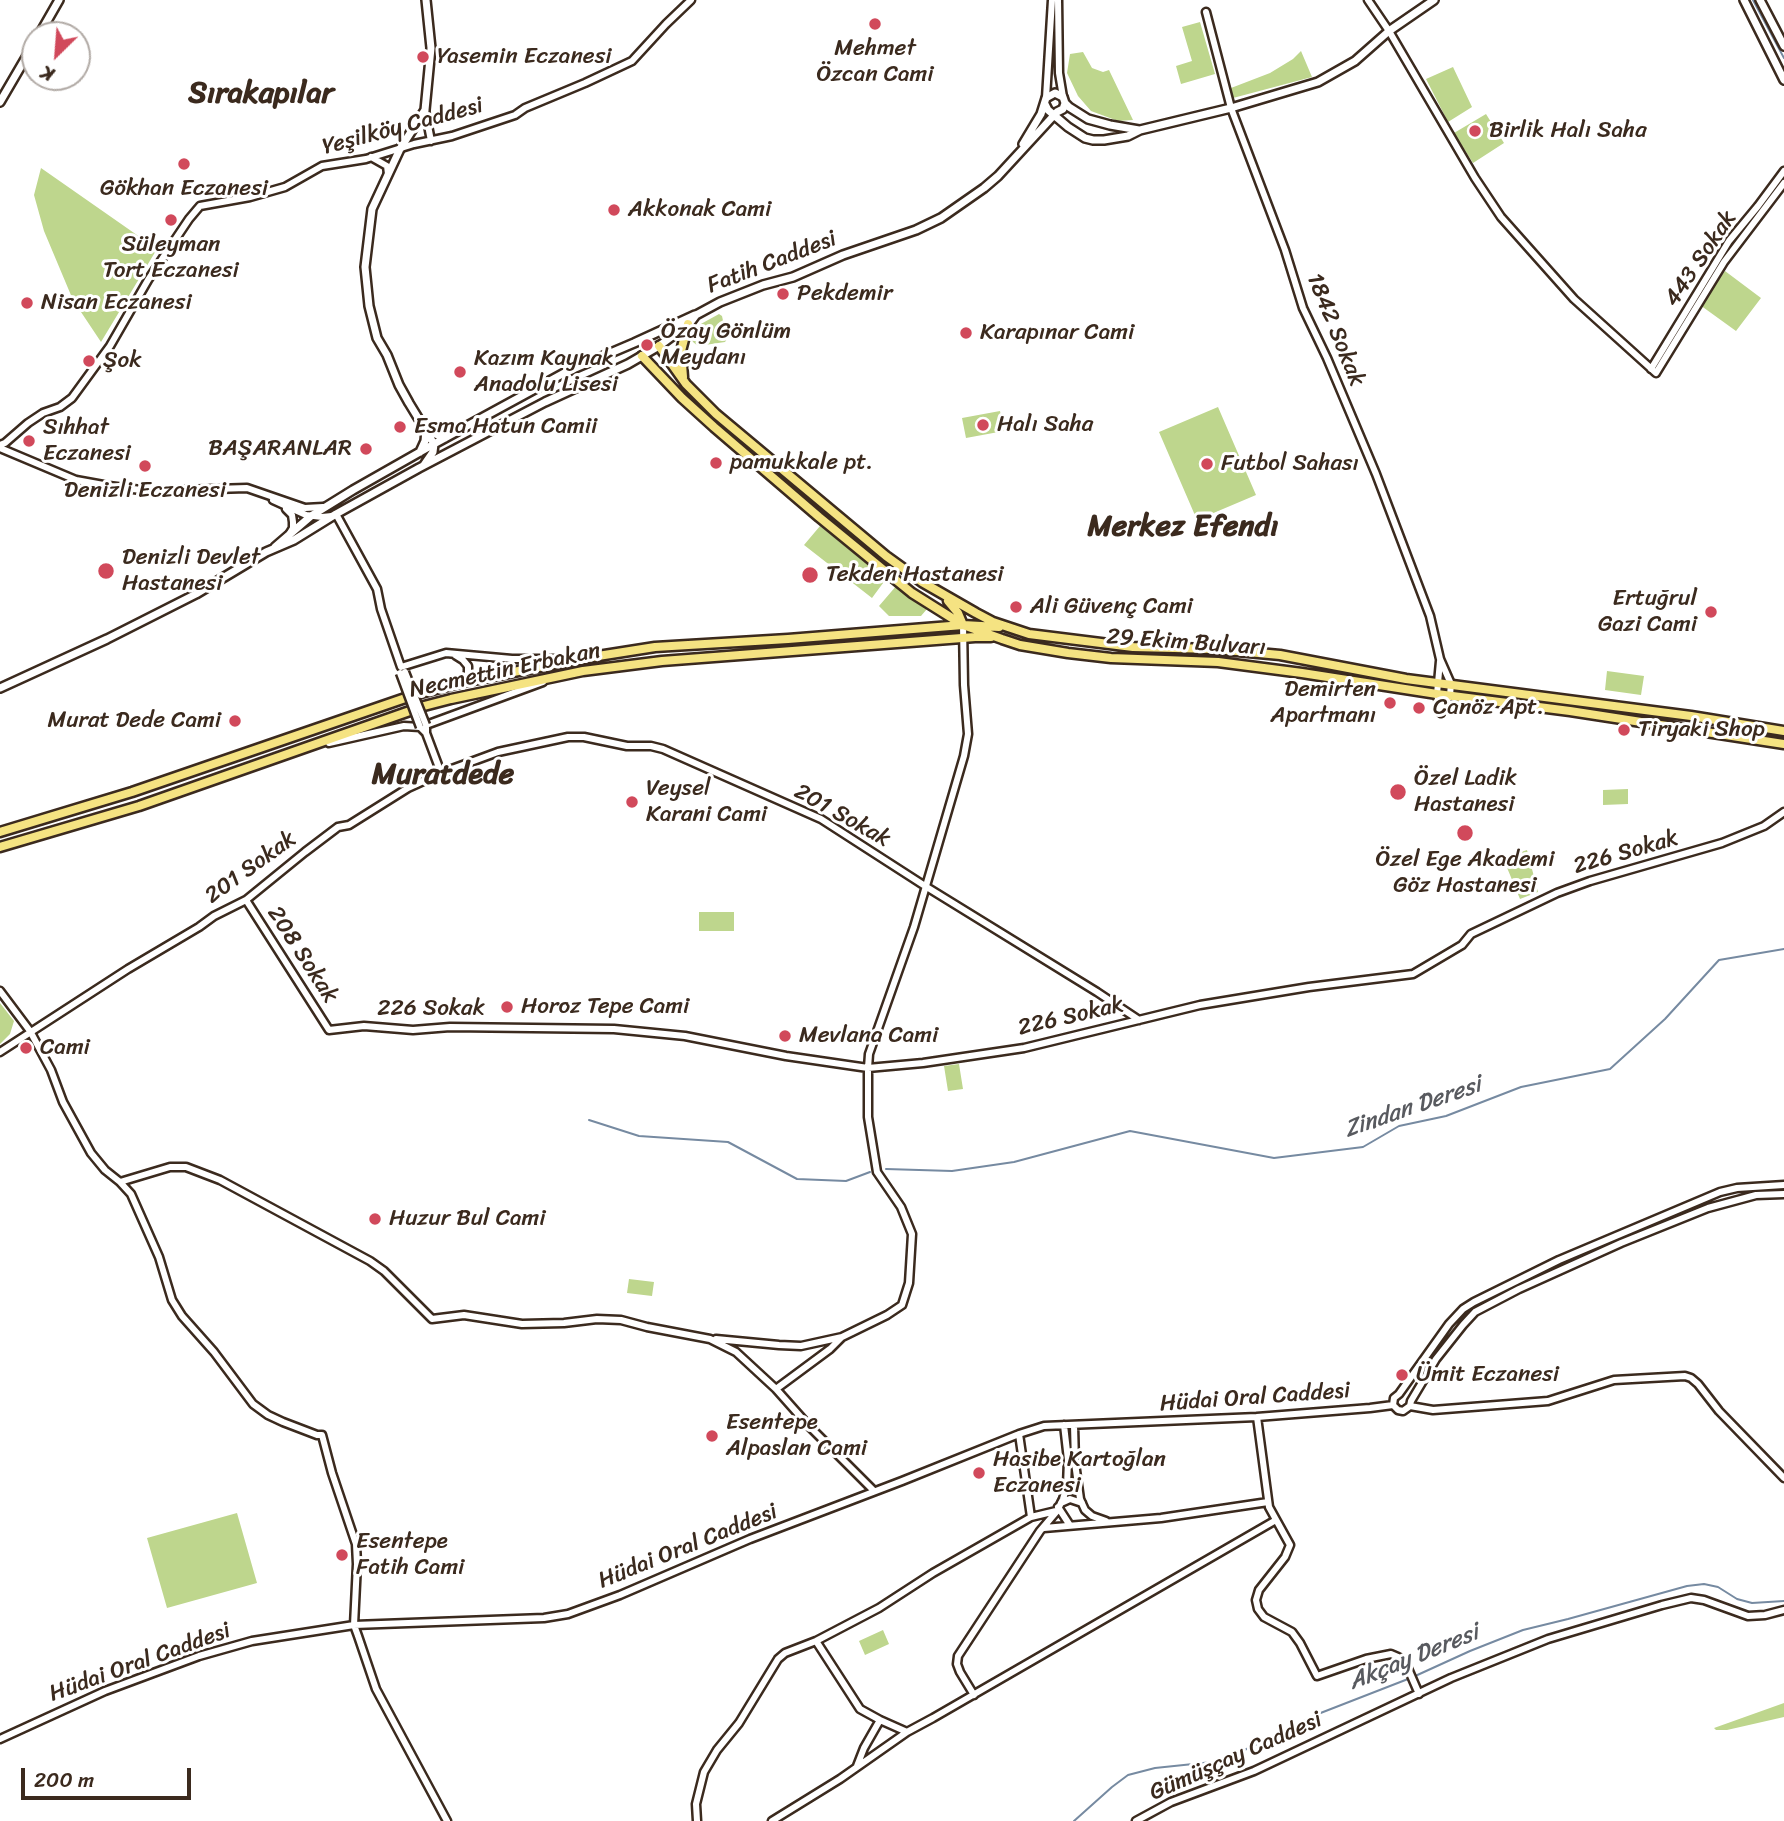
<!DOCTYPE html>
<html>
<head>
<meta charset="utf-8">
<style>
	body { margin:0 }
	#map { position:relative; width:1784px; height:1821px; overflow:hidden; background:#fff; font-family:Sriracha,sans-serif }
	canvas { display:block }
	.north { position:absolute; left:21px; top:21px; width:70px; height:70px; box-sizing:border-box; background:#fff; border:2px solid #b1aaa5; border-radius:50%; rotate:205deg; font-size:19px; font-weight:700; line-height:28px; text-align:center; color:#3b2a1e }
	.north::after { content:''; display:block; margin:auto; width:24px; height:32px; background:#d1495b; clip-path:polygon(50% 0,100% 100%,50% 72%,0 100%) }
	.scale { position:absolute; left:21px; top:1768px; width:170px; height:32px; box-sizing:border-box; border:4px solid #3b2a1e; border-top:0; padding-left:9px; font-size:21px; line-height:24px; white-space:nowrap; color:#3b2a1e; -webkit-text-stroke:5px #fff; paint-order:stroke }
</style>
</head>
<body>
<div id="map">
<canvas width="1784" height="1821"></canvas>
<div class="north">K</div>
<div class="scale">200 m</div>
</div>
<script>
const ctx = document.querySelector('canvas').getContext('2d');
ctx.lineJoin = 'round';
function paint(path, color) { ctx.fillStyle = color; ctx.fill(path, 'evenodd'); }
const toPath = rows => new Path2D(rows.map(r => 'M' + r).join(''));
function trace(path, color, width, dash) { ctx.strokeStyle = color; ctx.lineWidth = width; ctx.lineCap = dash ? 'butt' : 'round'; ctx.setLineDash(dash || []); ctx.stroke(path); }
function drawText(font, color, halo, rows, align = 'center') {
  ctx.font = font + ' Sriracha,sans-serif'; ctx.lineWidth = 6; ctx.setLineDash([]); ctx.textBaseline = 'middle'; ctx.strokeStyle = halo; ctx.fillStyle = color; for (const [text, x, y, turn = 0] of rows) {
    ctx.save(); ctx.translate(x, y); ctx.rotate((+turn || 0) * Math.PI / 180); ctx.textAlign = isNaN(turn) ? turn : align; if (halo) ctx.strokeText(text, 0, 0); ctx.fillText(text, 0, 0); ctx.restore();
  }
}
paint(toPath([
	[1200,22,1215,74,1181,84,1176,66,1192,61,1182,27],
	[1301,51,1312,77,1233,98,1231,88,1270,73,1293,59],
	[1083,52,1092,68,1103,72,1109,70,1133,120,1118,121,1091,111,1078,96,1067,73,1070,54],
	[1453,67,1472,107,1448,122,1426,79],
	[1486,114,1504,143,1473,163,1454,133],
	[41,168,157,249,101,342,73,300,44,231,34,195],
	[1725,271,1761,298,1736,331,1700,305],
	[719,314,722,316,727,339,725,342,698,346,693,342,691,337,693,331,699,325],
	[1218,407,1256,495,1197,520,1159,432],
	[1000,411,1004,431,966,438,962,418],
	[820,526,886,579,872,598,804,545],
	[897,585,927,609,921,616,889,616,879,606],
	[1607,671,1644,676,1641,695,1605,690],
	[1628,789,1628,804,1603,805,1603,790],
	[1527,850,1538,892,1520,899,1503,858],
	[699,912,734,912,734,931,699,931],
	[0,1003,14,1021,10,1034,0,1044],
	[959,1064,963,1089,948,1091,944,1066],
	[629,1279,654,1282,652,1296,627,1293],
	[237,1513,257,1583,167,1608,147,1538],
	[883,1630,889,1644,865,1655,859,1641],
	[1784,1703,1784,1717,1727,1730,1716,1730,1714,1728]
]), '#bed68d');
trace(toPath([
	[1753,0,1784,58],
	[589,1120,639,1136,728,1142,797,1179,846,1181,870,1172],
	[886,1169,952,1171,1014,1162,1130,1131,1274,1158,1363,1147,1399,1126,1446,1116,1521,1087,1610,1069,1665,1019,1719,960,1784,949],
	[1413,1677,1470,1651,1523,1630,1568,1619,1687,1586,1704,1584,1718,1587,1737,1599,1752,1603,1784,1601],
	[1074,1821,1112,1787,1128,1775,1155,1768,1222,1761,1318,1714,1408,1679]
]), '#768aa1', 2);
const tertiary = toPath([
	[1058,0,1059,73,1063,97],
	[1368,0,1389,31,1475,178,1501,217,1574,299,1656,373,1724,262,1784,183],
	[1206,12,1231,108,1285,250,1303,308,1327,358,1376,474,1430,616,1440,659,1451,684,1450,695,1441,713],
	[1046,98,1052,0],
	[425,110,431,141],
	[371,157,387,166,388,174],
	[1651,369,1729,241,1758,206,1784,171],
	[0,445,5,443,28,423,43,413,60,407,72,398,110,346,148,280,189,219,200,206,250,197,285,187,322,166,366,159,414,144,452,136,515,115,525,108,585,83,632,61,666,24,691,0],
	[0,448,76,480,109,486,149,491,247,488,305,508,323,507],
	[273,500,306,515,322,517,332,516],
	[286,509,292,515,293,522,293,528,290,533],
	[336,514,377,589,381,609,401,667,446,653,512,659,563,659],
	[455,655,463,660,468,666,468,673,463,682],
	[1440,661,1437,694,1441,713],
	[426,733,441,773],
	[329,743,404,726,420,727,426,733,426,725,543,682],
	[246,900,329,1030,364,1026,413,1030,450,1027,614,1029,685,1036,786,1056,868,1068,923,1063,1024,1048,1200,1005,1309,987,1413,974,1462,945,1471,934,1557,893,1590,881,1722,843,1764,826,1784,812],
	[0,991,30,1031,51,1070,63,1102,91,1153,105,1170,120,1182,131,1194,159,1257,172,1300,182,1316,214,1352,253,1404,268,1415,283,1422,317,1435,322,1435,332,1473,356,1544,357,1564,354,1625,358,1636,376,1689,447,1821],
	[0,1052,128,969,199,927,214,916,246,900,305,852,338,827,349,825,408,788,441,773,498,752,568,737,584,737,627,746,651,746,663,749,821,819,925,886,1097,992,1139,1020],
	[120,1182,170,1167,186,1167,220,1180,370,1261,384,1271,432,1319,464,1315,522,1324,564,1323,597,1319,621,1320,647,1327,710,1339,736,1352,776,1389,808,1425,874,1491],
	[716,1339,779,1345,801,1346,842,1337],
	[776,1389,830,1349,842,1337,887,1315,902,1305,909,1283,912,1234,901,1207,877,1172,868,1117,868,1068,869,1054,914,927,964,756,968,734,964,685,963,625],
	[1393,1405,1394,1398,1399,1394,1449,1324,1463,1309,1474,1302,1559,1260,1720,1192,1737,1188,1784,1185],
	[1393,1405,1398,1410,1403,1411,1410,1406],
	[1410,1406,1411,1401,1436,1359,1463,1325,1475,1312,1519,1289,1621,1243,1708,1208,1756,1195,1784,1194],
	[1410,1406,1433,1410,1548,1401,1614,1380,1685,1376,1691,1378,1698,1384,1719,1411,1784,1478],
	[1257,1417,1269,1507,1290,1545,1285,1557,1259,1590,1256,1600,1258,1609,1264,1617,1292,1632,1300,1643,1317,1676,1366,1659,1391,1654,1398,1657,1406,1664,1419,1694],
	[1074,1425,1075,1463,1080,1499,1085,1510,1092,1516,1106,1521],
	[1061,1503,1070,1499,1082,1503],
	[1058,1507,1069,1524],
	[1031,1517,1056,1511],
	[1044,1528,1161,1518,1268,1502],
	[816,1641,860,1709,880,1720,907,1732],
	[974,1695,960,1672,957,1664,958,1656,1040,1531,1057,1511,1063,1499,1067,1486,1068,1460,1064,1425],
	[0,1739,105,1691,199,1656,252,1641,354,1625,544,1618,568,1614,620,1595,750,1539,902,1481,1019,1434,1044,1426,1257,1417,1370,1408,1393,1405],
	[857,1766,864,1748,880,1720],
	[697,1821,696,1804,704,1772,717,1750,739,1723,778,1659,785,1653,816,1641,879,1608,933,1573,1031,1517,1019,1434],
	[772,1821,840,1779,907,1732,933,1718,1276,1520],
	[1136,1821,1171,1802,1254,1771,1451,1678,1548,1639,1662,1605,1691,1598,1704,1600,1748,1616,1765,1615,1784,1610]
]);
const secondary = toPath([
	[426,0,431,48,425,110,400,149,372,209,365,267,369,306,377,338,387,355,399,385,409,403,434,444],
	[1744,0,1784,80],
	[1760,0,1784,46],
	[39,35,59,0],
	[0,102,35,42],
	[1045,104,1048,110,1068,127,1085,138,1093,140,1104,140,1128,136,1140,130,1231,108,1318,82,1355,61,1389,31,1434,0],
	[1023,144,1041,114,1046,98,1055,93,1063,97,1065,103,1069,107,1088,119,1110,125,1139,130],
	[420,452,425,441,426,430,445,438],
	[424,465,433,452,434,444],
	[275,547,311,516,353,490,434,444,566,372,634,343,695,315],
	[0,688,107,639,196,594,266,552,294,540,336,514,419,468,545,402,628,364,659,346,690,323,696,315,720,302,763,285,793,277,843,255,916,230,941,218,984,188,998,176,1057,112,1063,109,1065,103]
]);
const primary = toPath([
	[659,346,686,384,716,414,886,556,922,582,976,613,993,622,1029,634,1133,647,1215,649,1280,655,1406,679,1691,716,1784,731],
	[642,356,682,398,714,427,819,517,896,580,912,593,963,625,1002,639,1020,645,1068,653,1111,658,1218,662,1302,673,1437,694,1570,711,1784,744],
	[683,377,681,351,688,324],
	[948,601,958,613,963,625],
	[0,832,132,792,417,694,463,682,579,659,655,647,788,639,963,625,999,627],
	[0,847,139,806,424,706,451,699,583,671,662,661,975,637,991,637]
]);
trace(tertiary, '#3b2a1e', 11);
trace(secondary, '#3b2a1e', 12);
trace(primary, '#3b2a1e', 13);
trace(tertiary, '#fff', 6);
trace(secondary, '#fff', 7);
trace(primary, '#f5e382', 8);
const tertiaryBridge = toPath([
	[405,672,426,725],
	[400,673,420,727]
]);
trace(tertiaryBridge, '#3b2a1e', 11, []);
trace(tertiaryBridge, '#fff', 6);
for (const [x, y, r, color] of [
	[875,24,7,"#d1495b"],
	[423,57,7,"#d1495b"],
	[1475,131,7,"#d1495b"],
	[184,164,7,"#d1495b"],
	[614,210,7,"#d1495b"],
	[171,220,7,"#d1495b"],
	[783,294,7,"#d1495b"],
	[27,303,7,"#d1495b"],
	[966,333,7,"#d1495b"],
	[647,345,7,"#d1495b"],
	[89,361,7,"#d1495b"],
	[460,372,7,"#d1495b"],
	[983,425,7,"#d1495b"],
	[400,427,7,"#d1495b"],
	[29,441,7,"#d1495b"],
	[366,449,7,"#d1495b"],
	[716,463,7,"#d1495b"],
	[1207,464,7,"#d1495b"],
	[145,466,7,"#d1495b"],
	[106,571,9,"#d1495b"],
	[810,575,9,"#d1495b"],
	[1016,607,7,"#d1495b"],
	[1711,612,7,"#d1495b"],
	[1390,703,7,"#d1495b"],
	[1419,708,7,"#d1495b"],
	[235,721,7,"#d1495b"],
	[1624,730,7,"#d1495b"],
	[1398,792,9,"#d1495b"],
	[632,802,7,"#d1495b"],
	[1465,833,9,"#d1495b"],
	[507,1007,7,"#d1495b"],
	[785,1036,7,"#d1495b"],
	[26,1048,7,"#d1495b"],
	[375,1219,7,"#d1495b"],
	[1402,1375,7,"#d1495b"],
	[712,1436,7,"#d1495b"],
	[979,1473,7,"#d1495b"],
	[342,1555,7,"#d1495b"]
]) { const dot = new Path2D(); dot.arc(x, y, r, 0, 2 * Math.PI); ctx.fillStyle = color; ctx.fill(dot); trace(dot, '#fff', 2.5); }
drawText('23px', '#3b2a1e', '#fff', [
	["Mehmet",875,49,"center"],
	["Özcan Cami",875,75,"center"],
	["Yasemin Eczanesi",437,57],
	["Birlik Halı Saha",1489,131],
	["Gökhan Eczanesi",184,189,"center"],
	["Akkonak Cami",628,210],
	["Süleyman",171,245,"center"],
	["Tort Eczanesi",171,271,"center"],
	["Pekdemir",797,294],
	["Nisan Eczanesi",41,303],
	["Özay Gönlüm",661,332],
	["Meydanı",661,358],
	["Karapınar Cami",980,333],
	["Kazım Kaynak",474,359],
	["Anadolu Lisesi",474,385],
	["Şok",103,361],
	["Halı Saha",997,425],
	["Esma Hatun Camii",414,427],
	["Sıhhat",43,428],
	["Eczanesi",43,454],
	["BAŞARANLAR",352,449,"right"],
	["pamukkale pt.",730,463],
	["Futbol Sahası",1221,464],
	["Denizli Eczanesi",145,491,"center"],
	["Denizli Devlet",122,558],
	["Hastanesi",122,584],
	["Tekden Hastanesi",826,575],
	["Ertuğrul",1697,599,"right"],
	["Gazi Cami",1697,625,"right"],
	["Ali Güvenç Cami",1030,607],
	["Demirten",1376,690,"right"],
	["Apartmanı",1376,716,"right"],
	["Canöz Apt.",1433,708],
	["Murat Dede Cami",221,721,"right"],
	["Tiryaki Shop",1638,730],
	["Özel Ladik",1414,779],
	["Hastanesi",1414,805],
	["Veysel",646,789],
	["Karani Cami",646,815],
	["Özel Ege Akademi",1465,860,"center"],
	["Göz Hastanesi",1465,886,"center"],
	["Horoz Tepe Cami",521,1007],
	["Mevlana Cami",799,1036],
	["Cami",40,1048],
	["Huzur Bul Cami",389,1219],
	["Ümit Eczanesi",1416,1375],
	["Esentepe",726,1423],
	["Alpaslan Cami",726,1449],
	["Hasibe Kartoğlan",993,1460],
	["Eczanesi",993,1486],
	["Esentepe",356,1542],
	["Fatih Cami",356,1568]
], 'left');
drawText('23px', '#3b2a1e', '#fff', [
	["Yeşilköy Caddesi",403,127,-15],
	["443 Sokak",1701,259,-56],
	["Fatih Caddesi",772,263,-21],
	["1842 Sokak",1335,330,68],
	["29 Ekim Bulvarı",1186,643,4],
	["Necmettin Erbakan",505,671,-12],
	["201 Sokak",842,816,29],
	["226 Sokak",1626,853,-16],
	["201 Sokak",251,868,-36],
	["208 Sokak",302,955,57],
	["226 Sokak",431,1009],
	["226 Sokak",1071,1017,-13],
	["Hüdai Oral Caddesi",1255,1398,-4],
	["Hüdai Oral Caddesi",688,1547,-22],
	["Hüdai Oral Caddesi",140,1663,-20],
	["Gümüşçay Caddesi",1236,1757,-24]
]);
drawText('italic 24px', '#585a5f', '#fff', [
	["Zindan Deresi",1413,1108,-19],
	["Akçay Deresi",1414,1658,-22]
]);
drawText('bold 30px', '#3b2a1e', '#fff', [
	["Sırakapılar",261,94],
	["Merkez Efendı",1183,527],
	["Muratdede",443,775]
]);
</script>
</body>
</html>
